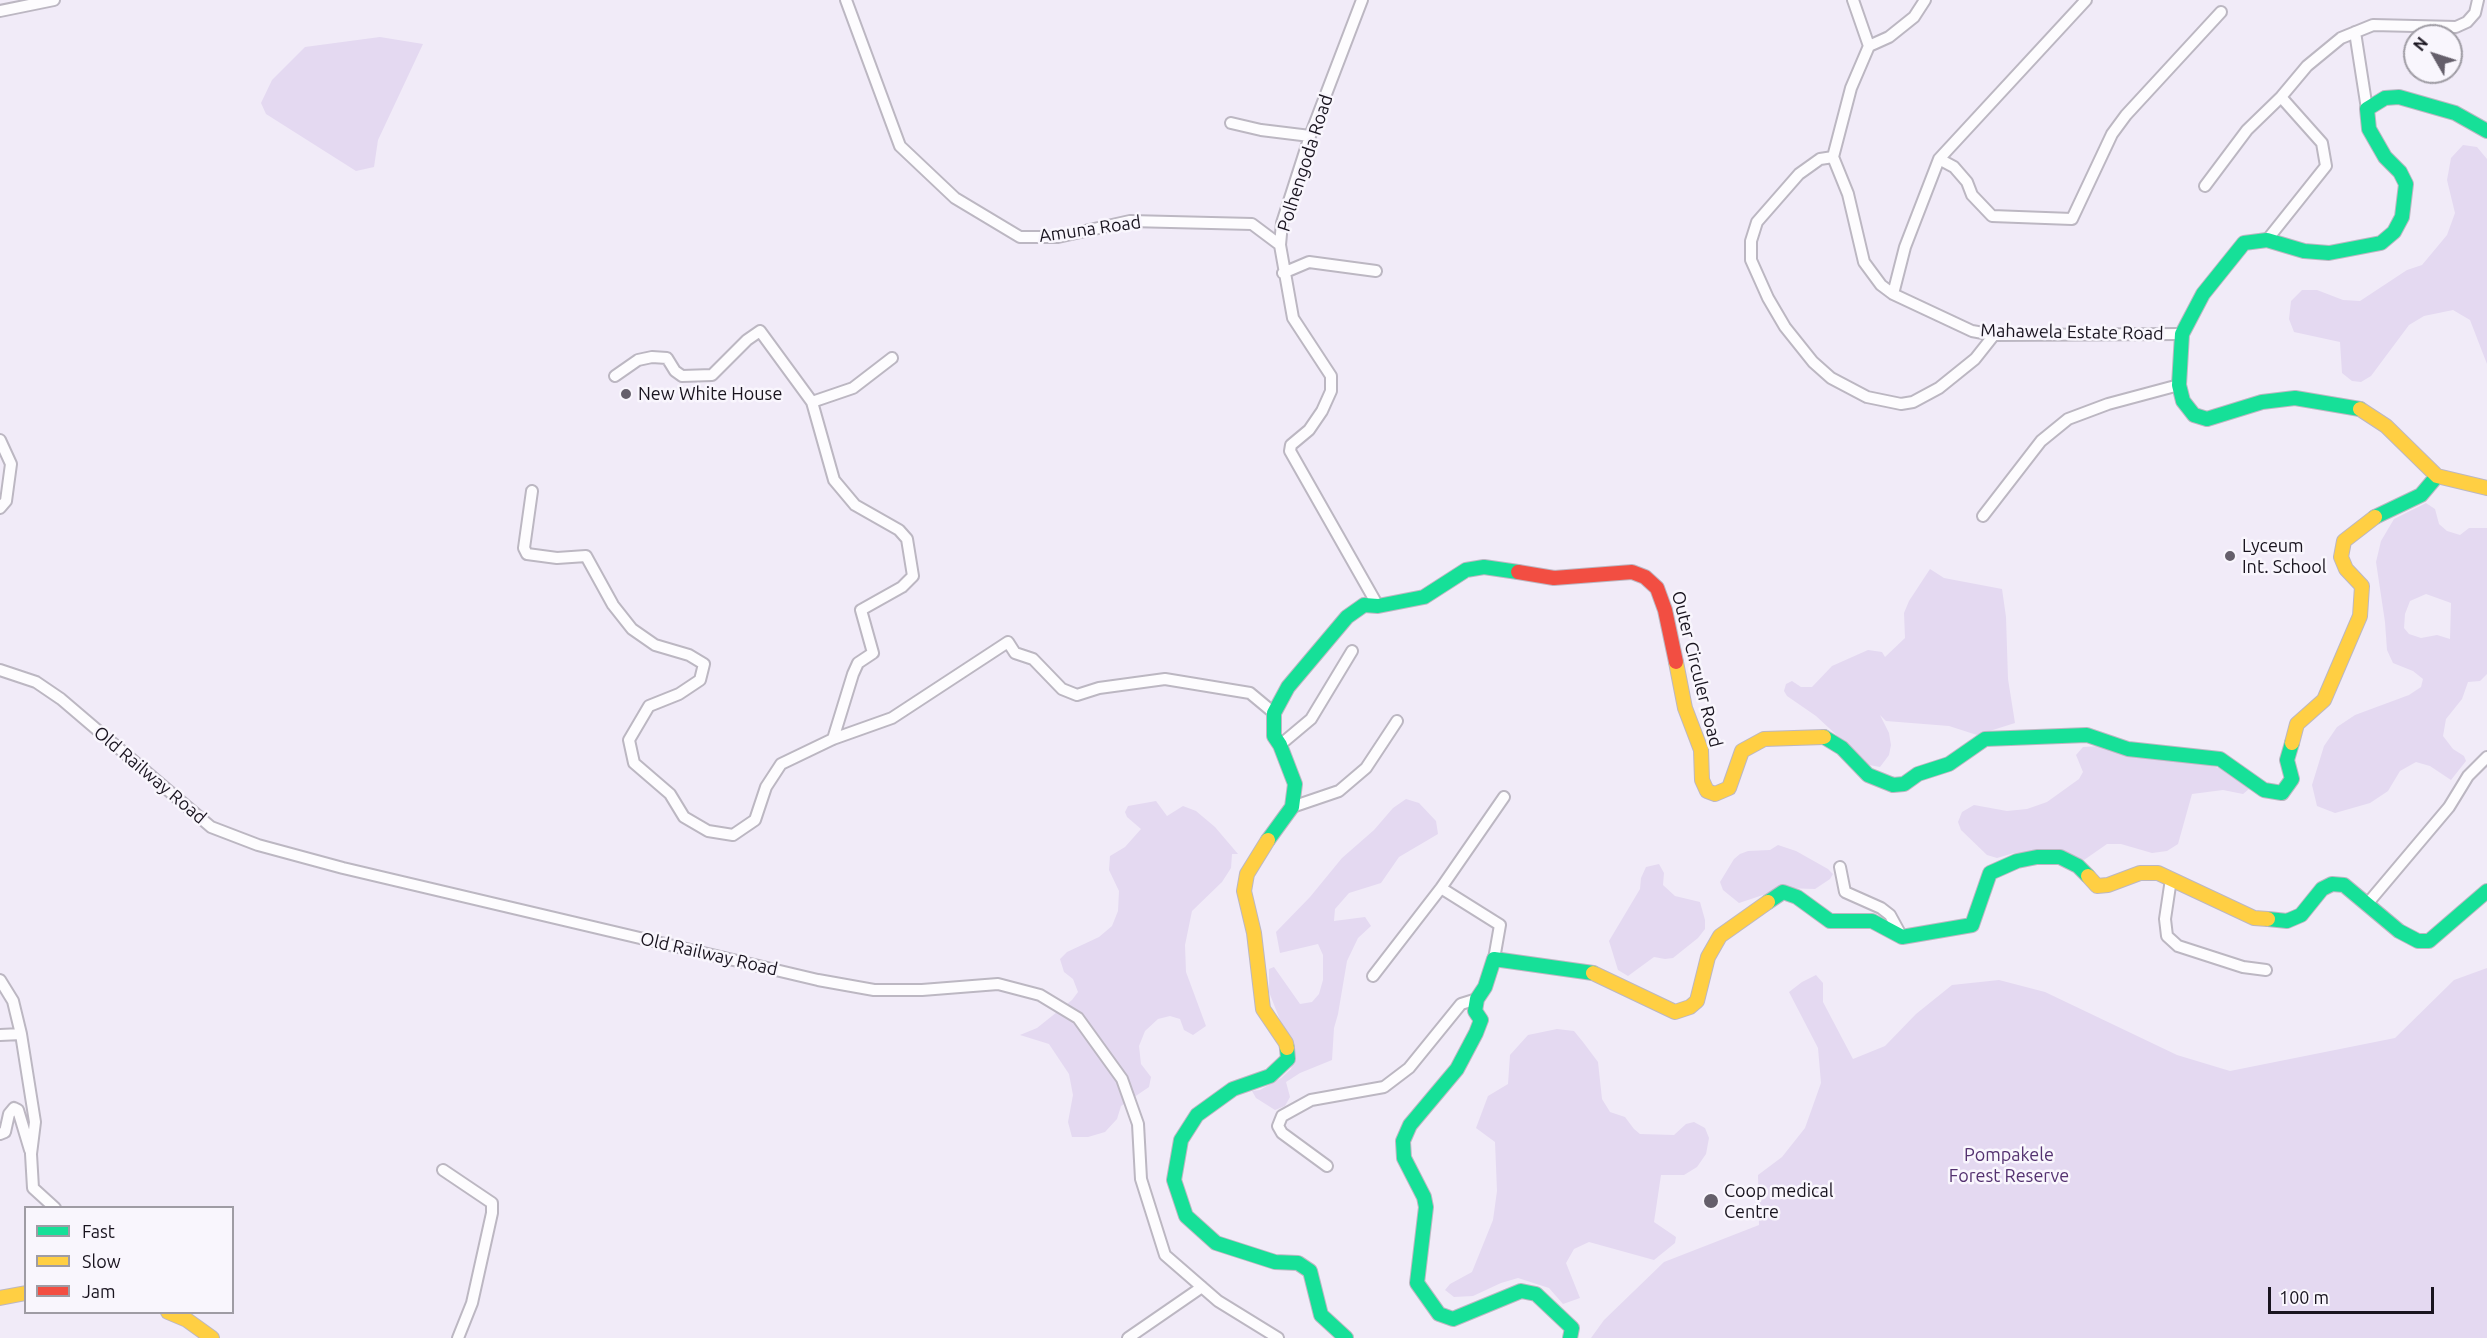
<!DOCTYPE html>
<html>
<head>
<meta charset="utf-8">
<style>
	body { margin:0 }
	#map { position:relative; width:2487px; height:1338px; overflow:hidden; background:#f1ebf8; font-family:Ubuntu,sans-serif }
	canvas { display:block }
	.legend { position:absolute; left:24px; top:1206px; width:210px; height:108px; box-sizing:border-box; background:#f9f6fd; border:2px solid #9f9ca4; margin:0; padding:8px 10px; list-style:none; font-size:18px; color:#19141f }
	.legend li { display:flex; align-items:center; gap:12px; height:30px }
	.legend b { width:30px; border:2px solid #9f9ca4 }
	.north { position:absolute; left:2403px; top:24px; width:60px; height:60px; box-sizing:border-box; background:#f9f6fd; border:2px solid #9f9ca4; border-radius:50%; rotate:309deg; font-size:16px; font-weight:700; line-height:24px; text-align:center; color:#19141f }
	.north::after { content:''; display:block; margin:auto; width:21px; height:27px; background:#655f6b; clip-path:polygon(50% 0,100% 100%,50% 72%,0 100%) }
	.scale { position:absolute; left:2268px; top:1287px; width:166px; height:27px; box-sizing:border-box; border:3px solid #19141f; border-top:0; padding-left:8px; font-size:18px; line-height:21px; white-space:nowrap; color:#19141f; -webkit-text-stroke:4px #f9f6fd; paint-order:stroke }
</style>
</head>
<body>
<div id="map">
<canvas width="2487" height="1338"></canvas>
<ul class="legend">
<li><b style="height:8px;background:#16e098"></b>Fast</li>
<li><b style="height:8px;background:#ffcf43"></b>Slow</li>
<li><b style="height:8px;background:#f24e42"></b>Jam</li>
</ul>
<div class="north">N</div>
<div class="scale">100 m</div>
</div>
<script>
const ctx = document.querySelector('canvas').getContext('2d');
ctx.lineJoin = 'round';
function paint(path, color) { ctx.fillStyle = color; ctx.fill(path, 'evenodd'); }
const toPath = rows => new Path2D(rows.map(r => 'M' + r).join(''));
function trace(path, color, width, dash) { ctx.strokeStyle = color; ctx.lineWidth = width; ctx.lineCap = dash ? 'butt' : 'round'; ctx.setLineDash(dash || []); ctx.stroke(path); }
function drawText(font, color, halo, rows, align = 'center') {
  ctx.font = font + ' Ubuntu,sans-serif'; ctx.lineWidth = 5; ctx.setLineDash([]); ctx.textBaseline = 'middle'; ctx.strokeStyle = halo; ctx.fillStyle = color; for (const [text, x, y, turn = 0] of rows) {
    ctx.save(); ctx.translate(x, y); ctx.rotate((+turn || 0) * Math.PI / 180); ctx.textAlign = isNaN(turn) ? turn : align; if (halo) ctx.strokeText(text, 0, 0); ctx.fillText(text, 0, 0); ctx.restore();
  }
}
paint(toPath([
	[380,37,423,44,378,140,374,167,356,171,266,114,261,103,272,80,305,47],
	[2463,145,2477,147,2487,159,2487,364,2470,320,2453,310,2424,316,2409,325,2371,376,2361,382,2352,381,2342,373,2340,342,2294,332,2289,319,2291,301,2302,290,2317,290,2343,300,2360,301,2407,270,2422,265,2447,235,2455,213,2447,180,2451,158],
	[2426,503,2435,509,2439,524,2447,531,2460,535,2469,528,2487,528,2487,674,2480,681,2468,682,2462,699,2446,719,2443,736,2453,749,2464,756,2466,761,2451,780,2430,766,2416,762,2400,771,2388,791,2370,803,2335,813,2317,806,2312,785,2324,746,2337,727,2355,715,2409,695,2421,687,2423,679,2413,671,2393,663,2387,650,2385,622,2376,562,2381,541,2394,519],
	[2426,594,2451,603,2450,639,2437,635,2421,638,2409,634,2404,628,2405,614,2410,601],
	[1930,569,1944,578,2002,589,2006,617,2008,679,2015,723,1977,735,1949,726,1886,721,1880,715,1889,733,1891,745,1889,755,1880,767,1869,765,1816,716,1787,696,1784,691,1786,684,1792,681,1801,687,1812,687,1832,666,1868,650,1882,652,1885,657,1905,638,1904,613,1909,601],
	[2100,746,2131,756,2188,759,2229,771,2240,777,2249,789,2243,794,2223,790,2192,794,2178,844,2167,851,2152,853,2121,844,2107,844,2084,860,2069,854,2038,852,2014,853,1997,858,1987,855,1961,830,1958,822,1962,812,1974,805,2007,811,2027,809,2047,802,2079,779,2083,772,2076,755,2083,747],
	[1406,799,1419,803,1436,821,1438,834,1399,857,1381,883,1349,893,1335,909,1334,921,1365,917,1371,926,1358,938,1347,961,1338,1014,1334,1028,1332,1060,1300,1073,1286,1082,1290,1097,1285,1106,1275,1110,1256,1098,1252,1091,1260,1090,1281,1078,1291,1069,1295,1056,1290,1037,1280,1020,1269,992,1269,969,1274,967,1300,1004,1312,1002,1319,994,1323,980,1323,955,1318,944,1280,953,1276,932,1310,897,1342,858,1374,830,1393,808],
	[1156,801,1167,816,1183,806,1196,811,1215,827,1238,854,1232,854,1231,868,1222,882,1192,911,1185,945,1186,972,1206,1026,1193,1035,1184,1030,1180,1019,1170,1016,1158,1019,1145,1031,1139,1046,1141,1064,1151,1077,1149,1087,1121,1106,1117,1119,1105,1132,1088,1137,1072,1137,1068,1122,1073,1095,1069,1074,1049,1044,1020,1035,1037,1028,1072,1000,1078,992,1073,979,1064,972,1060,959,1067,952,1099,937,1112,926,1118,911,1119,891,1109,870,1110,856,1125,847,1141,829,1127,817,1125,812,1128,806],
	[1778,845,1796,851,1828,869,1833,874,1830,879,1815,889,1784,888,1739,903,1723,890,1720,882,1734,859,1740,854,1748,851,1770,850],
	[1659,864,1664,873,1663,885,1675,896,1700,902,1705,920,1705,929,1698,938,1673,958,1665,959,1654,957,1628,976,1618,970,1609,941,1640,889,1641,878,1646,867],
	[2487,968,2487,1338,1591,1338,1604,1320,1664,1262,1759,1225,1758,1175,1782,1157,1805,1128,1821,1083,1818,1048,1789,992,1802,982,1816,975,1823,983,1823,1002,1853,1059,1885,1046,1916,1014,1952,985,1999,980,2045,992,2177,1055,2230,1071,2395,1038,2454,980],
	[1557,1029,1574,1031,1583,1042,1598,1062,1602,1099,1610,1112,1625,1117,1634,1129,1640,1134,1674,1135,1686,1124,1694,1122,1705,1128,1709,1138,1706,1154,1697,1167,1684,1175,1661,1175,1654,1222,1676,1237,1675,1243,1654,1260,1589,1242,1574,1249,1566,1263,1580,1298,1563,1304,1549,1288,1518,1278,1501,1283,1473,1296,1454,1297,1445,1290,1450,1284,1472,1272,1493,1220,1497,1191,1495,1142,1476,1128,1488,1096,1508,1084,1510,1055,1528,1035]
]), '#e4d9f1');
const street = toPath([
	[846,0,900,146,955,198,1020,237,1058,237,1130,221,1252,224,1280,245],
	[1362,0,1310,136,1282,223,1280,245,1293,318,1331,376,1331,391,1322,411,1309,430,1291,445,1290,451,1378,606],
	[1853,0,1869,46,1851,88,1833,157,1848,194,1864,262,1881,285,1893,294,1972,331,1994,335,2182,334],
	[0,11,54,0],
	[2355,32,2367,109],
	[1869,46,1889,37,1914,17,1925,0],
	[1231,123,1261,130,1310,136],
	[1833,157,1820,159,1799,174,1757,222,1751,241,1751,260,1768,298,1785,327,1813,362,1831,378,1867,397,1901,404,1913,402,1939,388,1975,359,1994,335],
	[1939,159,1954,167,1967,182,1972,195,1992,216,2072,219,2112,134,2126,115,2221,12],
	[2205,186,2247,130,2281,97,2307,66,2341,38,2373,25,2456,27,2467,22,2475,13,2478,0],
	[2267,240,2326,166,2322,143,2281,97],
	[1283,273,1309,262,1376,271],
	[1893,294,1905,247,1939,159,2086,0],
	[615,376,638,360,652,357,667,358,675,371,682,376,712,375,747,340,760,331,812,402],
	[0,440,11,464,6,501,0,508],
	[532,491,524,548,527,554,557,558,586,556,613,605,632,629,655,645,689,655,704,664,700,680,679,694,649,706,629,740,634,763,670,794,684,817,708,831,733,835,755,820,766,787,781,764,833,739,892,718,1008,642,1015,653,1033,659,1062,689,1077,695,1099,688,1165,679,1250,693,1274,713],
	[1983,516,2041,441,2068,419,2108,404,2179,385],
	[0,670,36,682,61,699,211,827,258,845,343,868,818,980,874,990,922,990,998,984,1040,995,1078,1018,1122,1079,1138,1124,1141,1179,1165,1255,1218,1301,1278,1338],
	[833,739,853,674,858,663,873,653,861,610,902,587,913,576,907,539,899,530,855,505,834,480,812,402,853,388,892,358],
	[1280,745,1311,719,1352,651],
	[1292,807,1339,791,1366,768,1397,721],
	[1840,867,1845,892,1881,908,1890,915,1902,937],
	[2171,879,2165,919,2167,936,2178,946,2243,967,2266,970],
	[1441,888,1500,925,1494,959],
	[2368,903,2449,807,2468,776,2487,757],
	[1373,976,1441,888,1504,797],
	[0,980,13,1001,21,1034,35,1122,31,1154,33,1188,55,1208],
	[0,1035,21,1034],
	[0,1134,5,1132,9,1114,14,1108,18,1110,30,1150],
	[1327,1166,1282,1133,1278,1126,1282,1116,1311,1100,1384,1087,1409,1068,1461,1004,1477,999],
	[443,1170,492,1203,492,1213,472,1303,458,1338],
	[1128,1338,1202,1287]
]);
const fast = toPath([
	[2360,409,2295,398,2262,402,2207,419,2194,415,2183,401,2179,385,2182,334,2203,294,2244,243,2267,240,2304,251,2329,253,2381,243,2394,232,2402,217,2406,184,2400,172,2385,157,2369,129,2367,109,2385,98,2399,97,2455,113,2487,131],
	[2375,517,2421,495,2437,476],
	[1824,737,1842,748,1868,775,1893,785,1904,784,1918,774,1949,764,1985,739,2087,735,2128,749,2220,759,2264,790,2282,793,2292,779,2287,760,2292,743],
	[1268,840,1292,807,1295,784,1280,745,1274,736,1274,713,1288,687,1347,617,1364,605,1378,606,1424,597,1466,570,1484,567,1518,572],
	[1768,902,1783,892,1797,897,1830,921,1872,921,1902,937,1972,925,1990,873,2017,861,2037,857,2060,857,2078,866,2088,876],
	[2268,919,2287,921,2301,915,2322,889,2332,884,2344,885,2399,931,2418,941,2429,941,2487,891],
	[1287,1048,1288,1059,1270,1076,1233,1089,1197,1115,1181,1140,1174,1180,1186,1216,1216,1243,1275,1262,1298,1263,1310,1271,1321,1315,1346,1338],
	[1570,1338,1572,1328,1536,1294,1521,1291,1453,1319,1439,1314,1417,1283,1426,1207,1424,1197,1404,1158,1403,1141,1410,1125,1457,1069,1476,1033,1481,1020,1475,1011,1477,999,1485,987,1494,959,1593,973]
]);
const slow = toPath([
	[2360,409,2386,426,2437,476,2487,488],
	[1676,662,1685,708,1701,750,1702,780,1707,791,1715,794,1729,788,1742,751,1764,739,1824,737],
	[2292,743,2297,724,2324,700,2360,616,2362,586,2346,569,2341,557,2344,541,2375,517],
	[1268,840,1247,874,1244,891,1254,933,1263,1009,1286,1043,1287,1048],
	[2088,876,2097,886,2108,885,2140,873,2158,873,2254,918,2268,919],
	[1593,973,1675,1012,1690,1007,1697,1001,1708,957,1720,936,1768,902],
	[0,1298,26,1293],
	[168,1312,187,1320,212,1338]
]);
const jam = toPath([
	[1518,572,1554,578,1632,572,1645,577,1657,588,1665,610,1676,662]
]);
trace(street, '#bcb7c2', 14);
trace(fast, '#bcb7c2', 16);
trace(slow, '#bcb7c2', 16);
trace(jam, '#bcb7c2', 16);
trace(street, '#fdfcfe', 10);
trace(fast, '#16e098', 14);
trace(slow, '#ffcf43', 14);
trace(jam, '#f24e42', 14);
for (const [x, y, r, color] of [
	[626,394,6,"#655f6b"],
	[2230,556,6,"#655f6b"],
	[1711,1201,8,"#655f6b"]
]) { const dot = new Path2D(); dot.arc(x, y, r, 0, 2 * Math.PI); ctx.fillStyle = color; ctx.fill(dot); trace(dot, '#f9f6fd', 2); }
drawText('18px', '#19141f', '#f9f6fd', [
	["Polhengoda Road",1305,163,-72],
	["Amuna Road",1090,229,-8],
	["Mahawela Estate Road",2072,332,1],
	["Outer Circuler Road",1697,669,76],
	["Old Railway Road",150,775,40],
	["Old Railway Road",709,954,13]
]);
drawText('18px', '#19141f', '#f9f6fd', [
	["New White House",638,394],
	["Lyceum",2242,546],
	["Int. School",2242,567],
	["Coop medical",1724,1191],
	["Centre",1724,1212]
], 'left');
drawText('18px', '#543270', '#f9f6fd', [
	["Pompakele",2009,1155],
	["Forest Reserve",2009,1176]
]);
</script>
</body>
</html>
